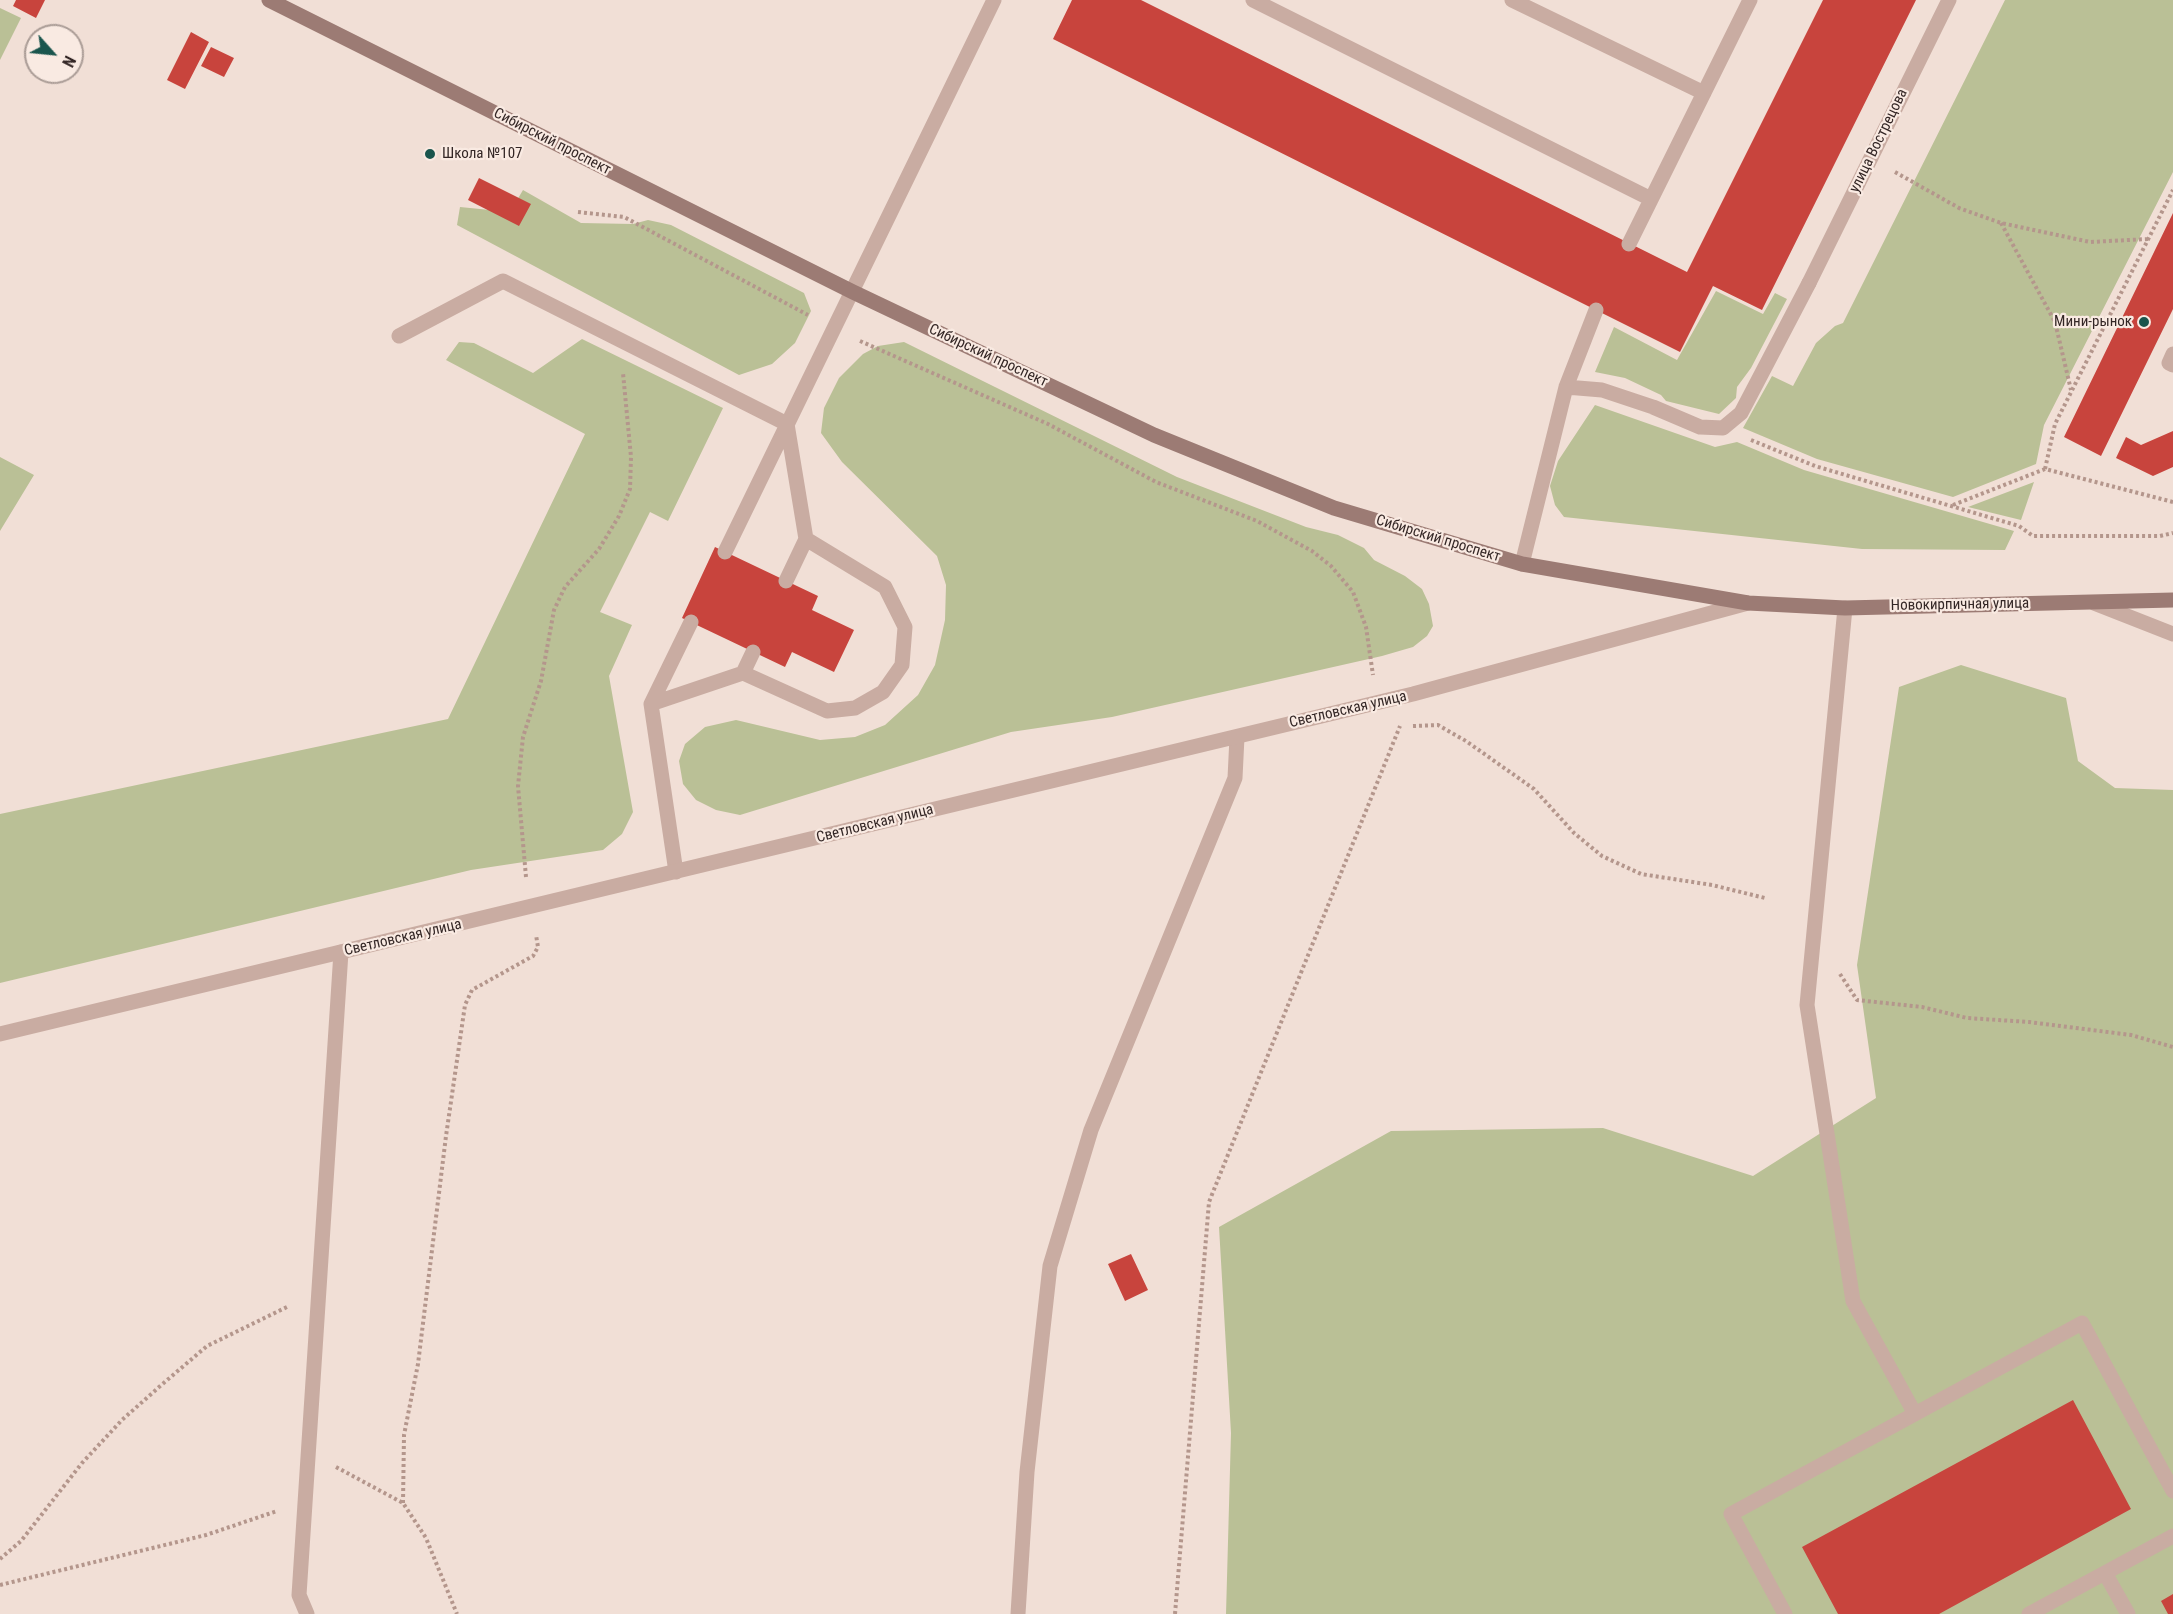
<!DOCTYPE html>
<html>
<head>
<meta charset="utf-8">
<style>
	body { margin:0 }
	#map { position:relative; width:2173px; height:1614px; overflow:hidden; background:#f1dfd6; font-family:"Roboto Condensed",sans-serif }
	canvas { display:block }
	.north { position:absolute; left:24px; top:24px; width:60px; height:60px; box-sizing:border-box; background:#f9eae2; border:2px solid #aa9c96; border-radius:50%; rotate:117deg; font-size:16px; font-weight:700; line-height:24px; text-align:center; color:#332625 }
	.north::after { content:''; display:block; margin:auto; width:21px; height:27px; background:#1a554d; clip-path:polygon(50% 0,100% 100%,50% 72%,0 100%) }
</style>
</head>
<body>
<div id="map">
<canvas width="2173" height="1614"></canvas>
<div class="north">N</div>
</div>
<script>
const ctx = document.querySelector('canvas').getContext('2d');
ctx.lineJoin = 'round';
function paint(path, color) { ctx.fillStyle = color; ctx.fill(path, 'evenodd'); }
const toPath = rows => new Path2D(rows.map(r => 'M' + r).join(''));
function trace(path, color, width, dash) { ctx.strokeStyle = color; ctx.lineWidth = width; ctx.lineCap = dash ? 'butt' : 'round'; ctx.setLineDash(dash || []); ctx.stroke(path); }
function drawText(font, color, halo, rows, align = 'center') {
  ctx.font = font + ' "Roboto Condensed",sans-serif'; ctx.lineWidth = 4.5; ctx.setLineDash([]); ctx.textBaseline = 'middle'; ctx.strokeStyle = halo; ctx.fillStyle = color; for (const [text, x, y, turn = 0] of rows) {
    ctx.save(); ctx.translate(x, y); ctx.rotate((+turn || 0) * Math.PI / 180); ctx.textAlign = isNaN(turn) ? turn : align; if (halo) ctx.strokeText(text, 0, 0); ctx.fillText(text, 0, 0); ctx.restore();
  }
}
paint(toPath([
	[2005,0,2173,0,2173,172,2044,425,2036,464,1953,497,1817,459,1743,428,1772,376,1793,386,1816,343,1835,326,1843,323],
	[0,8,21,18,0,60],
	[523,190,581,223,633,224,648,220,671,225,804,293,811,311,795,343,772,364,739,375,457,225,460,207,510,212],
	[1716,291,1763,314,1775,293,1787,299,1751,368,1737,387,1736,398,1719,414,1666,401,1661,395,1625,378,1595,372,1614,327,1677,360],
	[582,339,723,408,668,521,650,512,600,612,632,625,609,676,633,812,622,834,603,850,471,870,0,983,0,814,448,719,585,434,446,360,459,342,474,343,533,373],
	[904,342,1177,477,1306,527,1338,535,1364,548,1374,560,1405,576,1422,589,1429,604,1433,626,1427,636,1413,647,1382,656,1112,717,1011,732,740,815,716,810,696,800,683,784,679,761,685,744,705,727,736,720,820,740,855,737,885,725,918,695,935,665,945,620,946,585,937,556,842,462,821,433,824,408,839,378,863,354,878,346],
	[1595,405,1715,447,1737,442,1804,470,2014,531,2005,550,1862,549,1564,517,1555,505,1550,486,1558,461],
	[0,457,34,475,0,531],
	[2034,482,2021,520,1968,507],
	[1961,665,2066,698,2078,761,2115,788,2173,790,2173,1614,1226,1614,1231,1433,1219,1227,1391,1131,1603,1128,1753,1176,1876,1098,1857,965,1899,687]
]), '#bac096');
paint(toPath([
	[16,0,45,0,36,18,13,6],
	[1072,0,1141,0,1687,272,1823,0,1916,0,1762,310,1713,286,1680,352,1053,39],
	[191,32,209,42,185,89,167,80],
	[211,47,234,58,224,77,201,66],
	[479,178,531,204,519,226,468,200],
	[2173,213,2173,309,2101,456,2064,437],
	[2173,431,2173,467,2153,476,2116,458,2126,437,2141,445],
	[715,547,818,596,812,610,854,630,834,672,792,652,785,667,682,618],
	[1131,1254,1148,1290,1125,1301,1108,1264],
	[2073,1400,2131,1509,1939,1614,1838,1614,1802,1547],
	[2173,1594,2173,1614,2168,1614,2161,1601]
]), '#c8443d');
trace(toPath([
	[1895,172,1959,208,2001,223,2090,242,2148,239],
	[578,212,624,217,808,315],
	[2001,223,2055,322,2071,390],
	[860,341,1048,424,1156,482,1257,521,1312,551,1331,566,1353,592,1366,627,1373,675],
	[1751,440,1815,466,2019,526,2033,536,2160,536,2173,533],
	[2045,469,2055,424,2173,190],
	[1953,505,2045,469,2173,502],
	[1413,726,1438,725,1466,741,1534,789,1574,833,1602,856,1641,874,1712,885,1765,898],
	[526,877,518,786,523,737,541,681,554,610,565,587,599,549,619,516,630,489,631,457,623,373],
	[1840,974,1857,1000,1922,1007,1967,1018,2029,1022,2131,1035,2173,1047],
	[336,1467,403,1503,426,1538,457,1614],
	[403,1503,404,1435,418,1364,446,1136,465,1005,472,990,533,956,538,947,536,935],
	[0,1559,21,1541,82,1463,122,1420,159,1387,207,1346,289,1306],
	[0,1585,206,1535,277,1511],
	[1175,1614,1209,1202,1400,726]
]), '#b4968c', 4, [3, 3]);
trace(toPath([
	[1253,0,1651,199],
	[1512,0,1704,93],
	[1629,244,1750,0],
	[399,336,503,281,787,424,806,539,786,581],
	[2173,354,2169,363,2173,365],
	[1566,387,1602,390,1653,407,1700,427,1723,428,1741,413,1809,283],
	[725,552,994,0],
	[1522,564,1566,387,1596,310],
	[1845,608,1807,1005,1853,1301,1915,1414],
	[743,673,827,711,855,708,883,692,902,665,905,627,885,587,806,539],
	[651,704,743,673,753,652],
	[676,872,651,704,691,622],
	[2105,1573,2128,1614],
	[307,1614,299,1595,341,952],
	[1018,1614,1027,1472,1050,1266,1091,1130,1235,778,1237,737],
	[1785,1614,1731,1514,2082,1323,2173,1491],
	[2029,1614,2173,1536]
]), '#c9aca2', 15);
trace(toPath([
	[1809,283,1949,0],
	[2094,603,2173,634]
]), '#c9aca2', 15);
trace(toPath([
	[0,1034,1413,694,1748,603]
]), '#c9aca2', 15);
trace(toPath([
	[269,0,853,292,1154,435,1334,508,1522,564,1748,603,1845,608,2173,600]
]), '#9c7b74', 15);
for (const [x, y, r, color] of [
	[430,154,6,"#1a554d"],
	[2144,322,6,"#1a554d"]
]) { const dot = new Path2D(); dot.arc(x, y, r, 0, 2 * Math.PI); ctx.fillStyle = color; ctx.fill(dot); trace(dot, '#f9eae2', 2); }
drawText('15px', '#332625', '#f9eae2', [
	["улица Вострецова",1879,141,-64],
	["Сибирский проспект",552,142,27],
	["Сибирский проспект",988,356,25],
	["Сибирский проспект",1438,539,17],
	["Новокирпичная улица",1960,605,-1],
	["Светловская улица",1348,710,-13],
	["Светловская улица",875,824,-14],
	["Светловская улица",403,938,-13]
]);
drawText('15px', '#332625', '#f9eae2', [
	["Школа №107",442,154],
	["Мини-рынок",2132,322,"right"]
], 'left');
</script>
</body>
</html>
